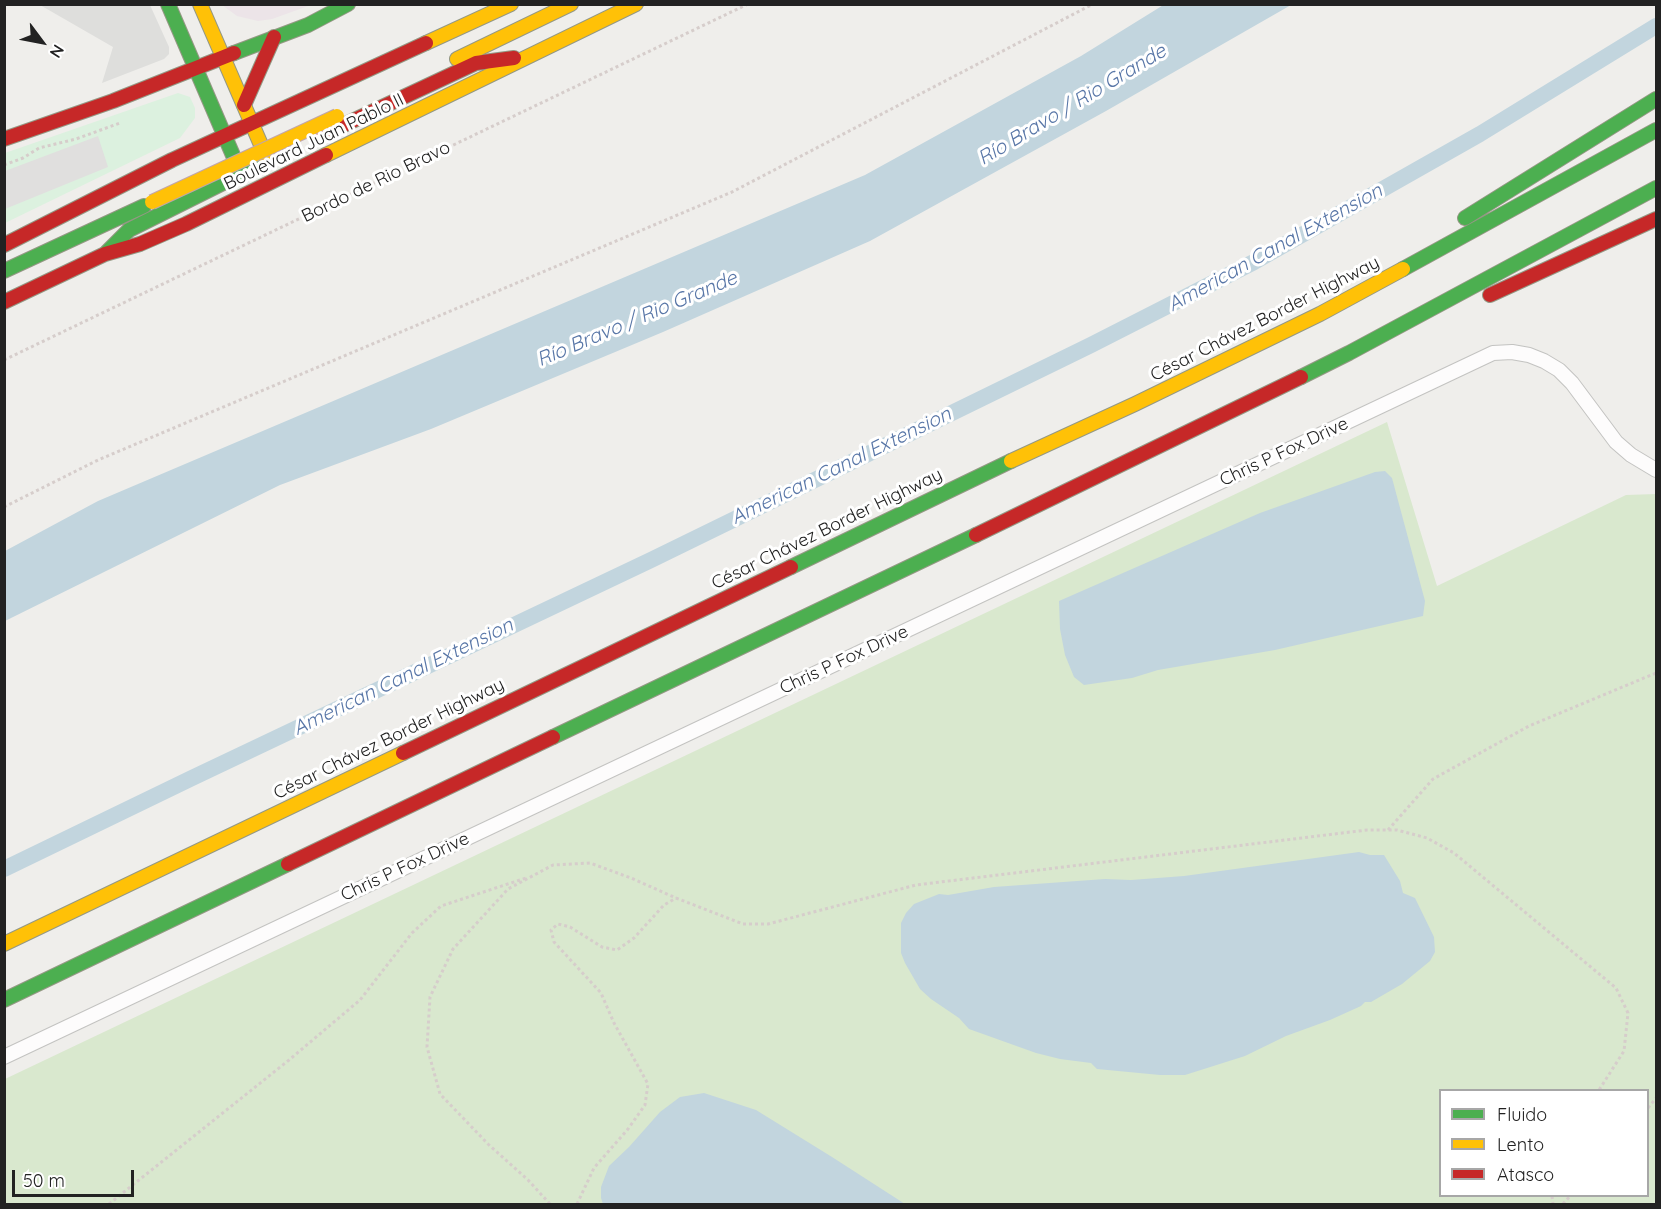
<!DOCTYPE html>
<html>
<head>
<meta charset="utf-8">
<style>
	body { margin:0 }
	#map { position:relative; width:1661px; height:1209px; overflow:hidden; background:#efeeeb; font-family:Quicksand,sans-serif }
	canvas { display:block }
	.frame { position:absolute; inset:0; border:6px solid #222; pointer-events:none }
	.legend { position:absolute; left:1439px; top:1089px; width:210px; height:108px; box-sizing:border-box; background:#fff; border:2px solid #a7a7a7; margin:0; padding:8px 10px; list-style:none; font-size:18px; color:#222 }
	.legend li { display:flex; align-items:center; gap:12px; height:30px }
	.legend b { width:30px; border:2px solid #a7a7a7 }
	.north { position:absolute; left:12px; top:12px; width:60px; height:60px; -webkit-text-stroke:4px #fff; paint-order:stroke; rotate:122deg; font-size:16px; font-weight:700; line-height:24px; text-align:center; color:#222 }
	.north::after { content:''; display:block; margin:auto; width:21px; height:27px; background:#222; clip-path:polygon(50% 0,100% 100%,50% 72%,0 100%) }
	.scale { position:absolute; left:12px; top:1170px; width:122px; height:27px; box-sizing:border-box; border:3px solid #222; border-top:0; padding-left:8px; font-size:18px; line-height:21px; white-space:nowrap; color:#222; -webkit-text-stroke:4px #fff; paint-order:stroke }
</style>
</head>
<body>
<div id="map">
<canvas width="1661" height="1209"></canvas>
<div class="frame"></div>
<ul class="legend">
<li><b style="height:8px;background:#4caf50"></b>Fluido</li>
<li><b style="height:8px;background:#ffc107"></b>Lento</li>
<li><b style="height:8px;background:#c62828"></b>Atasco</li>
</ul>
<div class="north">N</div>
<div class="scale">50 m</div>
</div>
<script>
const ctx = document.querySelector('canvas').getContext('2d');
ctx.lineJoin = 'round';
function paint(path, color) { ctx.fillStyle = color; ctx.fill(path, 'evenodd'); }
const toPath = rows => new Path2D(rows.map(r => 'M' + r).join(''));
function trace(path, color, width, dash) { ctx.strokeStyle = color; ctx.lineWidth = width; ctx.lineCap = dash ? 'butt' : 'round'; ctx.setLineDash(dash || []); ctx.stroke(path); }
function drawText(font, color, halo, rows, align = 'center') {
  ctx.font = font + ' Quicksand,sans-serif'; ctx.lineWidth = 6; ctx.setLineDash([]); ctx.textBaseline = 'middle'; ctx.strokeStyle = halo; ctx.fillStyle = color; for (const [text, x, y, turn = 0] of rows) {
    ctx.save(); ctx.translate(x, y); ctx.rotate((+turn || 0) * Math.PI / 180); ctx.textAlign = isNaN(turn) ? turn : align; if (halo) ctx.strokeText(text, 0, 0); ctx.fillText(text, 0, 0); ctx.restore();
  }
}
paint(toPath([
	[40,5,150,5,169,47,169,54,164,59,102,83,113,47]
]), '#dededc');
paint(toPath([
	[222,5,311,5,272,19,258,21,237,16]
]), '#ece4e8');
paint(toPath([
	[1387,422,1437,586,1626,495,1656,494,1656,1204,5,1204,5,1079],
	[1440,1090,1648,1090,1648,1196,1440,1196]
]), '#d9e8ce');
paint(toPath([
	[178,93,190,97,195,108,195,118,180,138,5,223,5,153]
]), '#dcf1df');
paint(toPath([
	[98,136,108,167,5,209,5,171]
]), '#e0dfde');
paint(toPath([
	[1165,4,1291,5,1106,111,870,241,663,332,431,429,280,485,5,621,5,551,98,501,865,175,1081,56],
	[1385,471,1392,478,1425,601,1423,616,1275,650,1158,670,1132,678,1084,685,1074,677,1065,655,1060,629,1059,601,1260,513,1375,472],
	[1359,852,1370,855,1384,855,1400,881,1403,893,1415,898,1434,937,1435,952,1430,961,1402,984,1371,1002,1365,1002,1361,1006,1330,1020,1286,1036,1245,1056,1185,1075,1160,1075,1097,1069,1091,1063,1060,1059,1036,1053,969,1029,959,1018,931,999,920,989,905,963,901,953,901,923,906,913,914,904,939,894,948,895,994,887,1105,879,1131,880,1184,876],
	[704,1093,756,1110,832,1157,905,1204,603,1204,601,1198,601,1187,609,1166,629,1147,660,1112,680,1097]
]), '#c2d5de');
trace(toPath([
	[4,869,192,778,651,560,1091,345,1254,262,1480,134,1656,26]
]), '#c2d5de', 16);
const street = toPath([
	[4,1057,1493,353,1512,352,1529,355,1544,361,1559,370,1572,383,1616,442,1631,455,1656,470]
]);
const fast = toPath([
	[168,4,241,174],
	[234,53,308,25,348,4],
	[1465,218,1656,99],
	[107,252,129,230,263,163],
	[1403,269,1656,130],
	[4,271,144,206],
	[1301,377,1349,353,1656,188],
	[791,567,1011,461],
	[553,737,976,535],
	[4,1000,288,864]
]);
const slow = toPath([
	[200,4,268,161],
	[426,43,511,4],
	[457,59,571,4],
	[326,155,636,4],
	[1011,461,1135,404,1320,314,1403,269],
	[4,944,403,753]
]);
const jam = toPath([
	[244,105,274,37],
	[316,138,476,63,514,58],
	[4,139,113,101,234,53],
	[4,245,172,160,426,43],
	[1490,295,1656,219],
	[4,302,105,254,140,244,186,224,326,155],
	[976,535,1301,377],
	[403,753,791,567],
	[288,864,553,737]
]);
trace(street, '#c3c3c1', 16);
trace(fast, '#949884', 16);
trace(slow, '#949884', 16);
trace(jam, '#949884', 16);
trace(toPath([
	[4,165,23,158,39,148,76,139,120,123],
	[4,360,748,4],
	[4,507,98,460,732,192,1093,4],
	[1388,830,1433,779,1529,726,1656,673],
	[1648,1108,1656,1098],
	[1552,1196,1553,1204],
	[109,1204,289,1060,360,1000,412,933,441,906,526,878],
	[550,1204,528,1180,488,1144,440,1094,427,1047,430,997,453,949,508,889,553,865,590,863,631,878,676,898,743,924,768,924,916,885,1367,830,1397,830,1427,838,1454,853,1616,988,1628,1013,1624,1051,1599,1090],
	[577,1204,594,1168,628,1129,645,1105,648,1084,614,1023,601,993,554,942,551,930,558,924,570,927,602,947,617,950,634,938,664,905,676,898],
	[1563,1204,1570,1196]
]), '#d6cdcb', 3, [3, 3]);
trace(street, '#fdfcfc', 14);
trace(fast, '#4caf50', 14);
trace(slow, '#ffc107', 14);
trace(jam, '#c62828', 14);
const slowBridge = toPath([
	[152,202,337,116]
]);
trace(slowBridge, '#c1a5aa', 16, []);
trace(slowBridge, '#ffc107', 14);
drawText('18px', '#222', '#fff', [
	["Boulevard Juan Pablo II",314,142,-26],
	["Bordo de Rio Bravo",376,182,-26],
	["César Chávez Border Highway",1265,319,-27],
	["Chris P Fox Drive",1284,452,-25],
	["César Chávez Border Highway",827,529,-26],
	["Chris P Fox Drive",844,660,-25],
	["César Chávez Border Highway",389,739,-26],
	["Chris P Fox Drive",405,867,-25]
]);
drawText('italic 20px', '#5876a7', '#fff', [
	["Río Bravo / Rio Grande",1072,105,-31],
	["American Canal Extension",1275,248,-29],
	["Río Bravo / Rio Grande",637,319,-23],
	["American Canal Extension",841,466,-26],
	["American Canal Extension",403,677,-26]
]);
</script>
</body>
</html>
